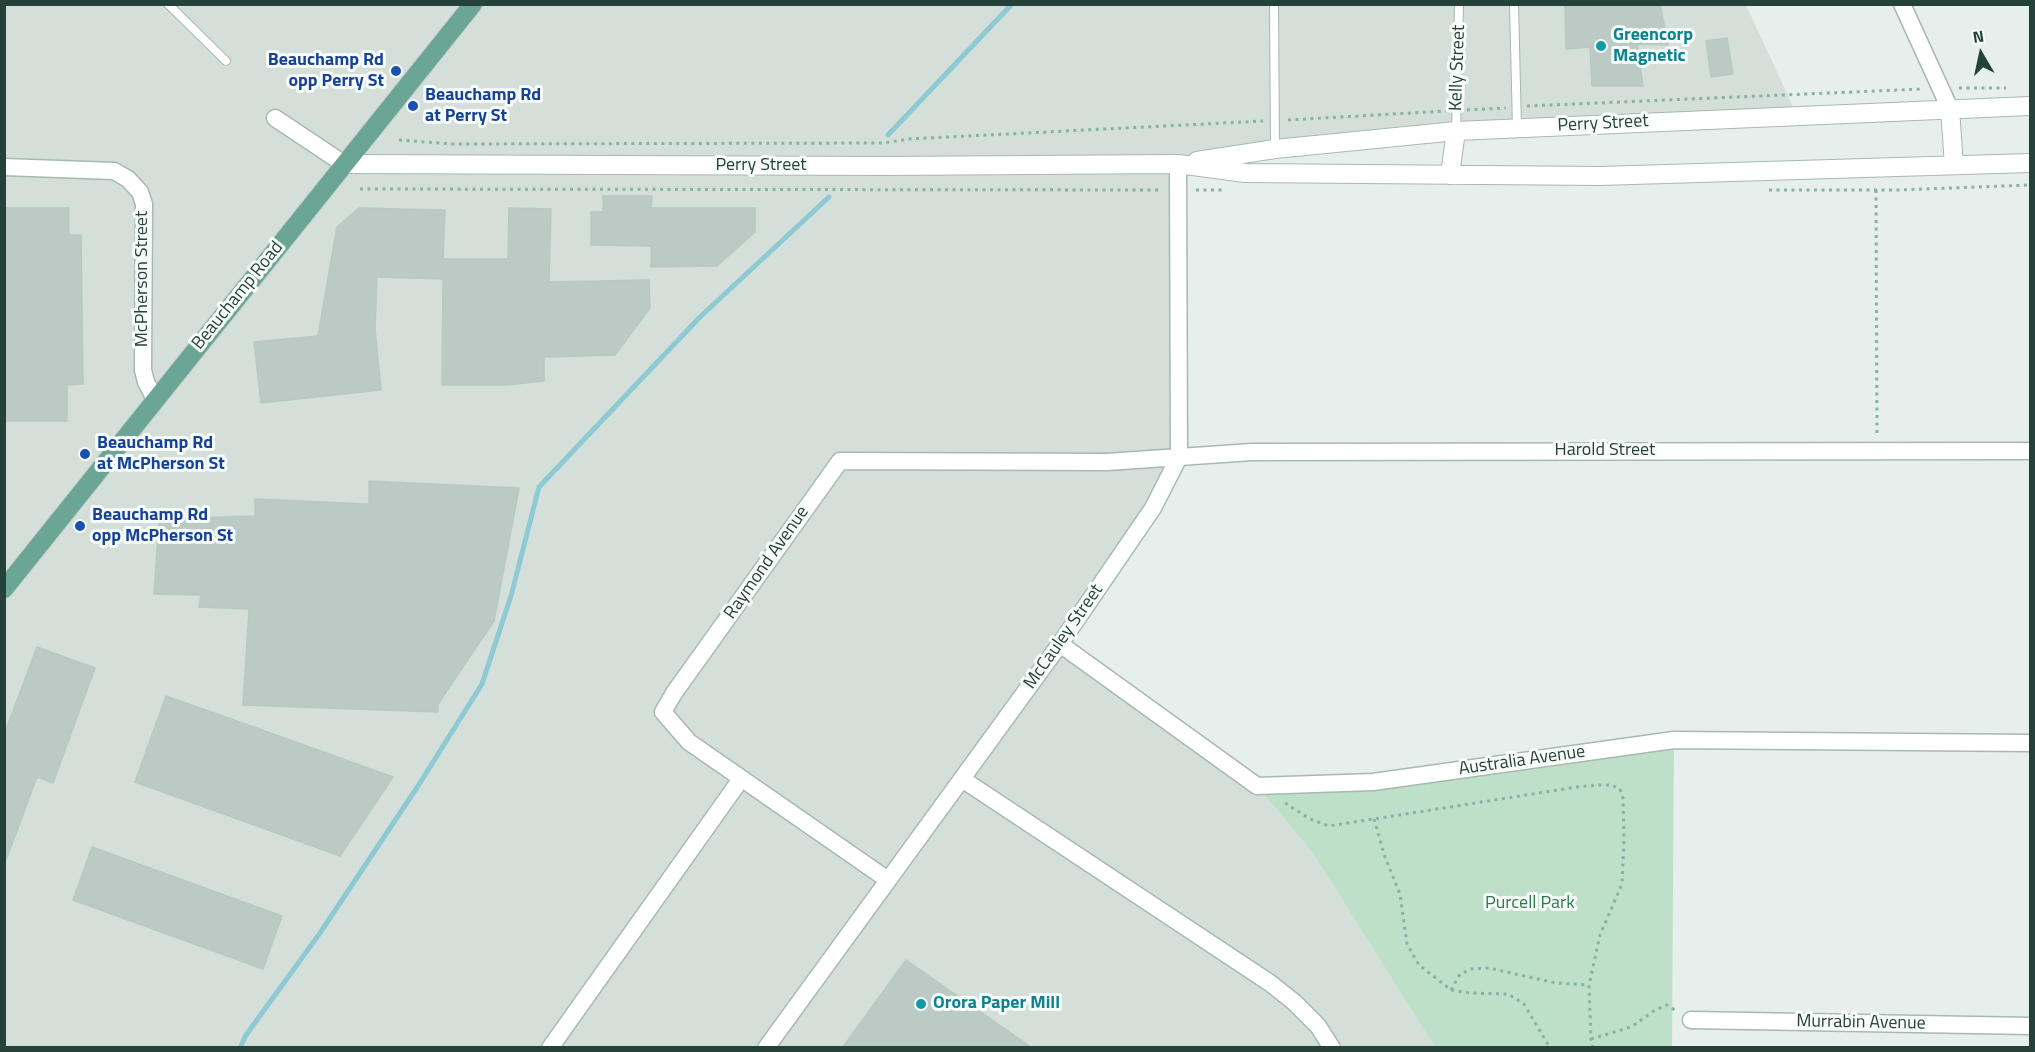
<!DOCTYPE html>
<html>
<head>
<meta charset="utf-8">
<style>
	body { margin:0 }
	#map { position:relative; width:2035px; height:1052px; overflow:hidden; background:#e6efeb; font-family:"Titillium Web",sans-serif }
	canvas { display:block }
	.frame { position:absolute; inset:0; border:6px solid #24423a; pointer-events:none }
	.north { position:absolute; left:1951px; top:24px; width:60px; height:60px; -webkit-text-stroke:4px #f7fbf9; paint-order:stroke; rotate:351deg; font-size:16px; font-weight:700; line-height:24px; text-align:center; color:#24423a }
	.north::after { content:''; display:block; margin:auto; width:21px; height:27px; background:#24423a; clip-path:polygon(50% 0,100% 100%,50% 72%,0 100%) }
</style>
</head>
<body>
<div id="map">
<canvas width="2035" height="1052"></canvas>
<div class="frame"></div>
<div class="north">N</div>
</div>
<script>
const ctx = document.querySelector('canvas').getContext('2d');
ctx.lineJoin = 'round';
function paint(path, color) { ctx.fillStyle = color; ctx.fill(path, 'evenodd'); }
const toPath = rows => new Path2D(rows.map(r => 'M' + r).join(''));
function trace(path, color, width, dash) { ctx.strokeStyle = color; ctx.lineWidth = width; ctx.lineCap = dash ? 'butt' : 'round'; ctx.setLineDash(dash || []); ctx.stroke(path); }
function drawText(font, color, halo, rows, align = 'center') {
  ctx.font = font + ' "Titillium Web",sans-serif'; ctx.lineWidth = 6; ctx.setLineDash([]); ctx.textBaseline = 'middle'; ctx.strokeStyle = halo; ctx.fillStyle = color; for (const [text, x, y, turn = 0] of rows) {
    ctx.save(); ctx.translate(x, y); ctx.rotate((+turn || 0) * Math.PI / 180); ctx.textAlign = isNaN(turn) ? turn : align; if (halo) ctx.strokeText(text, 0, 0); ctx.fillText(text, 0, 0); ctx.restore();
  }
}
paint(toPath([
	[5,5,1746,5,1797,115,1456,131,1178,164,1179,457,1061,644,1257,786,1312,852,1435,1047,5,1048]
]), '#d4dfda');
paint(toPath([
	[1674,740,1672,1047,1435,1047,1312,852,1257,786,1373,782]
]), '#bfe0c8');
trace(toPath([
	[888,135,1012,4],
	[240,1048,246,1035,320,933,418,786,482,684,511,596,539,487,700,317,829,197]
]), '#8ec9d4', 5);
const building = toPath([
	[1565,4,1660,4,1668,45,1637,44,1643,86,1592,86,1590,47,1566,49,1565,4],
	[1727,38,1733,74,1711,77,1706,41,1727,38],
	[603,196,652,196,651,208,755,208,755,232,717,266,651,267,651,246,591,245,591,212,603,212,603,196],
	[4,208,69,208,69,235,81,235,83,384,67,385,67,421,4,421,4,208],
	[359,208,445,210,443,259,508,259,509,208,551,209,549,282,649,280,650,308,615,355,544,357,544,381,507,385,442,385,443,279,377,277,375,329,381,390,261,403,254,342,318,336,337,227,359,208],
	[369,481,519,488,494,621,438,704,438,712,243,705,249,609,199,607,201,595,154,594,159,519,255,516,255,499,369,504,369,481],
	[37,647,95,668,53,783,37,777,6,860,4,860,4,735,37,647],
	[166,696,251,726,393,777,340,856,135,782,166,696],
	[92,847,282,916,263,969,73,900,92,847],
	[906,960,1031,1047,843,1047,906,960]
]);
paint(building, '#bbcac4');
trace(building, '#b8c9c2', 1.5);
const service = toPath([
	[168,4,226,61],
	[1274,4,1275,149],
	[1514,4,1517,128],
	[1456,131,1459,4]
]);
const minor = toPath([
	[1902,4,1950,109],
	[275,118,344,164],
	[4,167,114,171,128,179,140,192,144,204,143,370,146,382,155,399],
	[1060,644,1257,786,1373,782,1674,740,2030,743],
	[962,779,1270,983,1294,1002,1318,1026,1332,1048],
	[888,880,689,742,663,712,674,693,840,461,1107,462,1252,452,2030,451],
	[1691,1020,2030,1026],
	[550,1048,741,779],
	[766,1048,1060,644,1153,508,1179,457,1178,164]
]);
const tertiary = toPath([
	[1950,109,1954,165],
	[1197,161,1275,149,1456,131,2030,106],
	[344,164,884,166,1178,164,1245,173,1600,176,2030,163],
	[1450,175,1456,131]
]);
const primary = toPath([
	[4,589,473,4]
]);
trace(service, '#a8b8b2', 10);
trace(minor, '#a8b8b2', 19);
trace(tertiary, '#a8b8b2', 20);
trace(primary, '#c2cac8', 20);
trace(toPath([
	[1959,88,2006,88],
	[1527,106,1922,89],
	[1467,110,1506,108],
	[1288,120,1446,111],
	[399,140,452,144,884,143,908,139,1263,121],
	[360,189,1162,190],
	[1196,190,1225,190],
	[1769,190,1897,190,2030,185],
	[1876,190,1877,435],
	[1285,803,1310,819,1329,826,1577,787,1598,785,1611,785,1620,789,1623,798,1624,840,1622,884,1600,935,1589,985,1591,1039,1593,1048],
	[1374,819,1385,857,1400,894,1407,944,1419,965,1451,990,1469,993,1508,994,1524,1004,1550,1048],
	[1451,990,1460,974,1471,969,1489,968,1556,983,1589,985],
	[1591,1039,1631,1027,1655,1010,1667,1005,1678,1012]
]), '#86b3a5', 3, [3, 4.5]);
trace(service, '#fff', 8);
trace(minor, '#fff', 16);
trace(tertiary, '#fff', 18);
trace(primary, '#6aa596', 18);
for (const [x, y, r, color] of [
	[1601,46,6,"#0f9aa8"],
	[396,71,6,"#1a4fb4"],
	[413,106,6,"#1a4fb4"],
	[85,454,6,"#1a4fb4"],
	[80,526,6,"#1a4fb4"],
	[921,1004,6,"#0f9aa8"]
]) { const dot = new Path2D(); dot.arc(x, y, r, 0, 2 * Math.PI); ctx.fillStyle = color; ctx.fill(dot); trace(dot, '#f7fbf9', 2); }
drawText('bold 18px', '#0d838f', '#f7fbf9', [
	["Greencorp",1613,36],
	["Magnetic",1613,57],
	["Orora Paper Mill",933,1004]
], 'left');
drawText('bold 18px', '#164399', '#f7fbf9', [
	["Beauchamp Rd",384,61,"right"],
	["opp Perry St",384,82,"right"],
	["Beauchamp Rd",425,96],
	["at Perry St",425,117],
	["Beauchamp Rd",97,444],
	["at McPherson St",97,465],
	["Beauchamp Rd",92,516],
	["opp McPherson St",92,537]
], 'left');
drawText('18px', '#24423a', '#f7fbf9', [
	["Kelly Street",1458,68,-88],
	["Perry Street",1603,124,-3],
	["Perry Street",761,166],
	["McPherson Street",143,279,-90],
	["Beauchamp Road",238,296,-51],
	["Harold Street",1605,451],
	["Raymond Avenue",767,563,-55],
	["McCauley Street",1064,637,-55],
	["Australia Avenue",1522,761,-8],
	["Murrabin Avenue",1861,1023,1]
]);
drawText('18px', '#2d7a4b', '#f7fbf9', [
	["Purcell Park",1530,904]
]);
</script>
</body>
</html>
